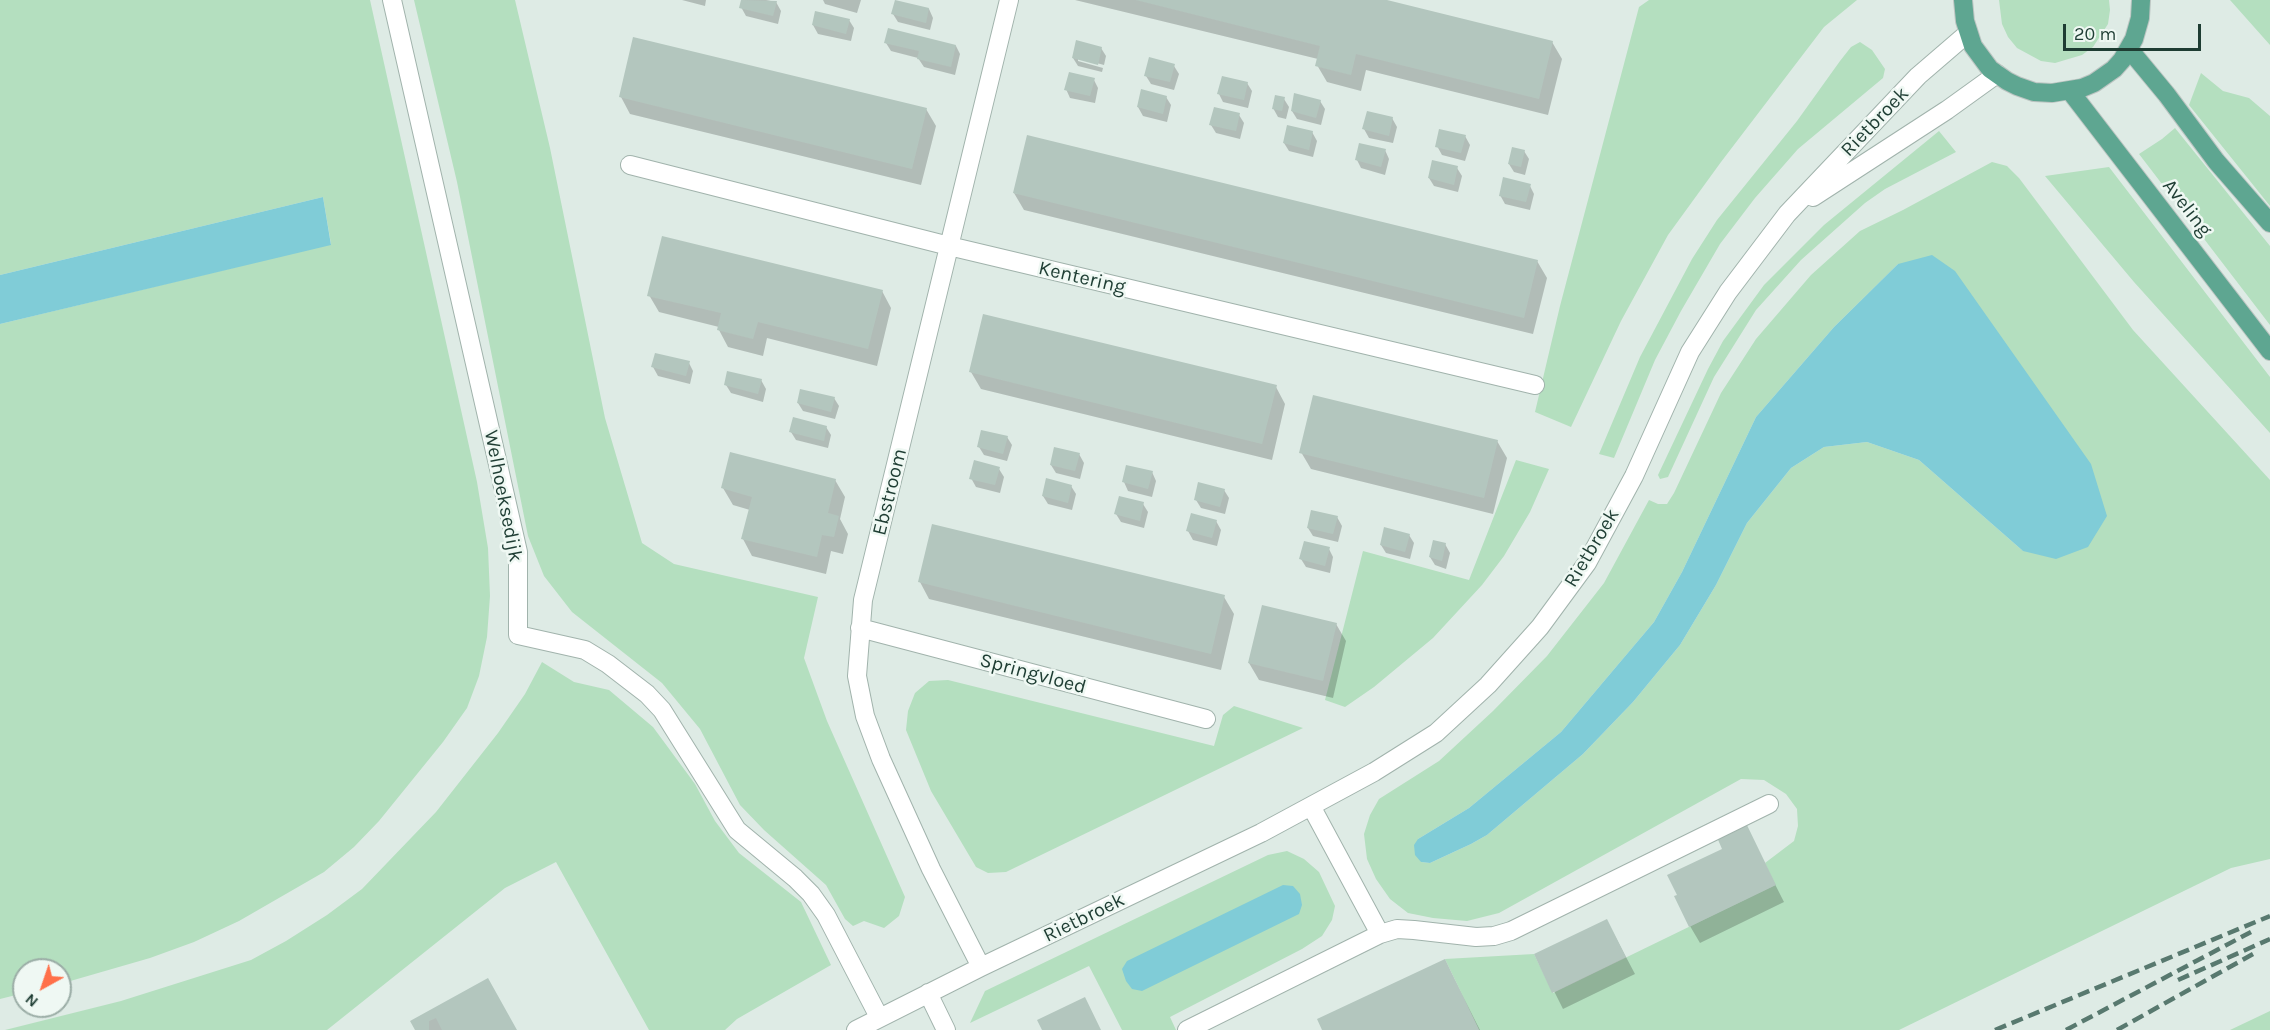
<!DOCTYPE html>
<html>
<head>
<meta charset="utf-8">
<style>
	body { margin:0 }
	#map { position:relative; width:2270px; height:1030px; overflow:hidden; background:#deebe5; font-family:Karla,sans-serif }
	canvas { display:block }
	.north { position:absolute; left:12px; top:958px; width:60px; height:60px; box-sizing:border-box; background:#eff8f3; border:2px solid #9bada6; border-radius:50%; rotate:220deg; font-size:16px; font-weight:700; line-height:24px; text-align:center; color:#1e3d33 }
	.north::after { content:''; display:block; margin:auto; width:21px; height:27px; background:#ff7049; clip-path:polygon(50% 0,100% 100%,50% 72%,0 100%) }
	.scale { position:absolute; left:2063px; top:24px; width:138px; height:27px; box-sizing:border-box; border:3px solid #1e3d33; border-top:0; padding-left:8px; font-size:18px; line-height:21px; white-space:nowrap; color:#1e3d33; -webkit-text-stroke:4px #eff8f3; paint-order:stroke }
</style>
</head>
<body>
<div id="map">
<canvas width="2270" height="1030"></canvas>
<div class="north">N</div>
<div class="scale">20 m</div>
</div>
<script>
const ctx = document.querySelector('canvas').getContext('2d');
ctx.lineJoin = 'round';
function paint(path, color) { ctx.fillStyle = color; ctx.fill(path, 'evenodd'); }
const toPath = rows => new Path2D(rows.map(r => 'M' + r).join(''));
function trace(path, color, width, dash) { ctx.strokeStyle = color; ctx.lineWidth = width; ctx.lineCap = dash ? 'butt' : 'round'; ctx.setLineDash(dash || []); ctx.stroke(path); }
function drawText(font, color, halo, rows, align = 'center') {
  ctx.font = font + ' Karla,sans-serif'; ctx.lineWidth = 5; ctx.setLineDash([]); ctx.textBaseline = 'middle'; ctx.strokeStyle = halo; ctx.fillStyle = color; for (const [text, x, y, turn = 0] of rows) {
    ctx.save(); ctx.translate(x, y); ctx.rotate((+turn || 0) * Math.PI / 180); ctx.textAlign = isNaN(turn) ? turn : align; if (halo) ctx.strokeText(text, 0, 0); ctx.fillText(text, 0, 0); ctx.restore();
  }
}
paint(toPath([
	[0,0,370,0,477,482,488,548,490,596,487,637,479,676,467,708,443,742,379,821,354,847,324,872,239,921,194,942,150,958,60,984,60,970,24,970,24,993,0,999,0,324,331,244,323,197,0,275],
	[414,0,515,0,550,148,605,418,642,543,674,564,818,597,804,658,827,721,905,897,899,916,884,928,864,921,853,926,845,919,826,885,764,830,740,805,700,729,662,683,572,612,544,576,528,536,457,182],
	[1649,0,1857,0,1824,27,1721,162,1668,235,1621,321,1571,427,1535,412,1560,306,1639,7],
	[1999,0,2109,0,2110,10,2108,24,2093,47,2082,55,2055,63,2041,61,2017,48,2008,37,2002,24],
	[2230,0,2270,0,2270,45],
	[1860,42,1872,50,1885,69,1883,78,1798,149,1755,198,1720,244,1681,311,1655,360,1614,458,1599,454,1640,357,1692,259,1717,220,1797,121,1840,61,1851,47],
	[2201,73,2223,91,2249,98,2270,116,2270,206,2189,105],
	[2175,128,2270,246,2270,325,2139,154,2162,139],
	[1939,131,1956,152,1885,189,1865,203,1801,260,1756,310,1714,377,1668,477,1660,479,1658,475,1708,369,1723,341,1764,285,1824,225],
	[1992,162,2007,166,2019,178,2133,330,2270,480,2270,859,2231,868,1899,1030,1479,1030,1445,959,1534,954,1553,993,1775,885,1765,863,1794,841,1798,826,1797,809,1786,794,1764,780,1741,779,1499,913,1467,921,1433,918,1408,913,1390,899,1376,879,1367,859,1364,834,1370,815,1379,799,1439,761,1493,711,1547,656,1604,583,1649,500,1658,504,1667,504,1674,493,1721,393,1756,339,1811,275,1860,231,1903,210],
	[1898,264,2023,551,1919,460,1867,442,1824,447,1791,468,1747,523,1716,585,1680,645,1633,702,1583,754,1487,835,1471,844,1430,863,1421,862,1418,839,1469,808,1561,732,1654,622,1682,572,1756,417,1834,327],
	[2109,167,2270,377,2270,433,2134,282,2045,176],
	[1516,460,1549,469,1530,512,1504,556,1482,585,1433,638,1374,687,1345,707,1325,700,1363,551,1469,580],
	[542,662,574,682,609,690,653,727,695,784,715,821,739,853,801,902,831,965,737,1019,725,1030,649,1030,556,862,505,888,327,1030,5,1030,121,1001,251,960,286,941,327,915,362,889,436,812,498,733,525,694],
	[948,680,1214,746,1223,715,1234,706,1303,728,1006,872,988,873,976,867,931,791,906,730,908,711,915,693,929,681],
	[1287,851,1304,859,1319,872,1335,906,1332,920,1322,936,1302,949,1170,1017,1176,1030,1122,1030,1089,966,970,1023,985,991,1268,855],
	[2270,1011,2270,1030,2230,1030]
]), '#b4dfbf');
paint(toPath([
	[323,197,331,245,0,324,0,275],
	[1932,255,1955,271,2091,464,2107,516,2088,547,2056,559,2023,551,1919,460,1867,442,1824,447,1791,468,1747,523,1716,585,1680,645,1633,702,1583,754,1487,835,1471,844,1430,863,1421,862,1415,855,1414,845,1418,839,1469,808,1561,732,1654,622,1682,572,1756,417,1834,327,1898,264],
	[1283,885,1293,886,1300,894,1302,905,1299,914,1142,991,1132,989,1126,981,1122,969,1127,961]
]), '#80ccd7');
paint(toPath([
	[682,0,706,0,705,6],
	[742,0,766,0,776,2,781,11,778,24,746,16,741,7],
	[823,0,861,0,857,13,825,4],
	[1075,0,1379,0,1552,42,1562,59,1548,115,1366,70,1361,91,1327,82,1317,65,1318,59],
	[929,9,933,18,930,30,898,22,893,14],
	[849,20,854,28,851,41,818,34,813,25],
	[886,43,956,46,960,54,955,75,924,67,918,58,891,51],
	[1101,48,1106,56,1104,65,1078,58,1078,61,1103,68,1102,72,1078,66,1073,58],
	[1174,66,1179,74,1174,90,1151,84,1146,76],
	[1094,80,1098,88,1095,103,1070,98,1066,89],
	[1247,83,1252,91,1248,108,1223,102,1219,94],
	[621,97,926,109,936,126,921,185,630,114],
	[1166,97,1171,105,1167,122,1143,116,1138,107],
	[1284,99,1289,107,1286,119,1278,117,1273,108],
	[1320,101,1325,109,1321,125,1297,119,1292,111],
	[1239,115,1244,123,1240,139,1216,133,1211,125],
	[1392,118,1397,127,1393,143,1369,138,1364,129],
	[1312,132,1317,141,1313,157,1289,151,1284,143],
	[1465,136,1470,145,1465,161,1442,155,1437,146],
	[1385,150,1389,159,1385,175,1361,168,1357,160],
	[1524,151,1529,159,1525,175,1514,172,1509,164],
	[1457,168,1462,176,1458,192,1434,186,1429,178],
	[1530,186,1534,194,1530,210,1505,204,1500,195],
	[1014,193,1537,261,1547,278,1533,334,1024,210],
	[882,291,891,308,877,366,767,338,763,356,728,347,719,330,719,327,659,312,649,295],
	[689,363,693,371,690,384,658,376,653,367],
	[971,372,1276,387,1285,404,1272,460,981,389],
	[761,380,766,389,763,402,731,393,726,385],
	[834,398,839,406,835,419,803,411,798,403],
	[826,427,831,435,828,448,796,440,791,432],
	[1007,437,1012,445,1007,461,984,455,979,447],
	[1497,441,1507,458,1493,514,1311,469,1301,452],
	[1079,454,1084,463,1080,479,1056,473,1051,465],
	[999,469,1004,477,1000,493,976,487,971,478],
	[1152,472,1156,481,1152,497,1128,491,1124,482],
	[835,480,845,497,840,519,848,534,843,554,831,551,826,574,752,556,743,539,750,510,733,505,723,488],
	[1071,486,1076,494,1072,510,1048,504,1043,496],
	[1224,490,1229,498,1225,514,1201,508,1196,500],
	[1143,504,1148,512,1144,528,1121,522,1116,514],
	[1337,517,1342,526,1338,542,1313,536,1308,528],
	[1216,521,1221,530,1217,546,1193,540,1188,531],
	[1409,535,1414,543,1410,559,1386,553,1381,545],
	[1445,544,1450,553,1446,569,1435,565,1430,557],
	[1329,549,1333,557,1330,573,1306,567,1301,559],
	[920,582,1224,597,1234,614,1221,670,929,599],
	[1336,624,1346,641,1333,698,1259,680,1249,663],
	[1744,823,1784,902,1700,943,1690,926,1724,849],
	[1607,921,1635,974,1563,1009,1536,955],
	[1445,961,1480,1030,1324,1030],
	[487,980,515,1030,416,1030,412,1022]
]), '#0003');
paint(toPath([
	[741,0,777,1,773,16,739,8],
	[895,0,929,8,926,23,891,14],
	[1136,0,1387,0,1553,41,1539,99,1356,54,1351,75,1315,66,1320,46],
	[815,11,850,19,846,34,812,25],
	[888,28,956,45,951,67,917,59,919,51,884,43],
	[633,37,927,108,912,169,619,97],
	[1076,40,1102,47,1098,65,1072,58],
	[1149,57,1175,64,1170,82,1144,76],
	[1069,72,1095,78,1090,96,1064,90],
	[1222,76,1248,82,1244,100,1217,94],
	[1141,89,1167,96,1163,114,1137,107],
	[1294,93,1321,100,1316,118,1291,111],
	[1275,95,1285,97,1282,111,1272,109],
	[1214,107,1240,113,1236,131,1209,125],
	[1367,111,1393,117,1389,136,1362,129],
	[1287,125,1313,131,1309,150,1283,143],
	[1439,129,1466,135,1461,153,1435,147],
	[1027,135,1538,260,1524,318,1013,193],
	[1359,143,1386,149,1381,167,1355,160],
	[1512,147,1525,150,1521,167,1508,164],
	[1432,160,1458,166,1454,185,1428,178],
	[1503,177,1531,184,1526,202,1499,196],
	[662,236,883,290,868,349,758,322,753,339,717,330,721,313,647,296],
	[983,314,1277,385,1262,444,969,372],
	[655,353,690,361,686,376,651,367],
	[727,371,762,379,758,394,724,385],
	[800,389,835,397,831,412,797,403],
	[1313,395,1498,440,1484,498,1299,453],
	[793,417,827,426,824,441,789,432],
	[981,430,1008,436,1003,454,977,447],
	[1054,447,1080,453,1075,471,1050,465],
	[730,452,836,479,828,513,839,516,834,537,822,535,817,557,741,539,752,497,721,488],
	[974,460,1000,467,995,485,969,479],
	[1126,465,1153,471,1148,489,1122,482],
	[1046,478,1072,485,1068,503,1042,496],
	[1198,482,1225,489,1220,507,1194,500],
	[1119,496,1144,502,1140,521,1114,514],
	[1311,510,1338,516,1333,534,1307,528],
	[1191,513,1217,520,1212,538,1186,531],
	[932,524,1225,595,1211,654,918,582],
	[1384,527,1410,534,1405,552,1380,545],
	[1433,540,1446,543,1442,561,1429,557],
	[1304,541,1330,547,1325,566,1299,559],
	[1262,605,1337,623,1323,681,1248,663],
	[1745,821,1776,885,1689,927,1674,896,1677,895,1667,875,1722,849,1716,835],
	[1607,919,1626,957,1552,993,1534,954],
	[1445,959,1479,1030,1322,1030,1317,1019],
	[488,978,517,1030,442,1030,436,1018,429,1021,429,1030,415,1030,410,1021],
	[1085,997,1101,1030,1042,1030,1037,1020]
]), '#b3c6be');
const minor = toPath([
	[392,0,518,552,518,635,585,650,608,664,647,694,662,710,737,830,795,878,811,894,826,915,879,1017],
	[630,165,949,246,1535,385],
	[1813,197,1947,110,1997,74],
	[860,628,1206,719],
	[1311,806,1380,934],
	[981,967,931,869,881,759,865,716,857,676,863,600,1009,0],
	[928,993,946,1030],
	[856,1030,981,967,1261,833,1374,772,1436,733,1488,685,1540,627,1587,563,1634,476,1690,352,1728,292,1787,214,1918,76,1968,33],
	[1187,1030,1380,934,1397,929,1414,930,1476,937,1494,936,1511,931,1769,804]
]);
const major = toPath([
	[1963,0,1965,21,1973,46,1990,69,2007,81,2017,86,2034,92,2052,93,2082,88,2094,83,2114,69,2122,60,2134,39,2140,18,2141,0],
	[2129,49,2167,95,2216,161,2270,223],
	[2070,91,2270,351]
]);
trace(minor, '#a1b3ac', 20);
trace(major, '#bcc5c2', 20);
trace(minor, '#fff', 18);
trace(major, '#5ea691', 18);
trace(toPath([
	[2178,980,2270,939],
	[1995,1030,2270,916],
	[2066,1030,2251,932],
	[2117,1030,2253,954]
]), '#58796f', 4.5, [12, 6]);
drawText('20px', '#1e3d33', '#eff8f3', [
	["Rietbroek",1875,122,-46],
	["Aveling",2187,208,52],
	["Kentering",1082,278,13],
	["Ebstroom",890,492,-76],
	["Welhoeksedijk",503,496,79],
	["Rietbroek",1592,548,-59],
	["Springvloed",1033,674,15],
	["Rietbroek",1084,918,-26]
]);
</script>
</body>
</html>
